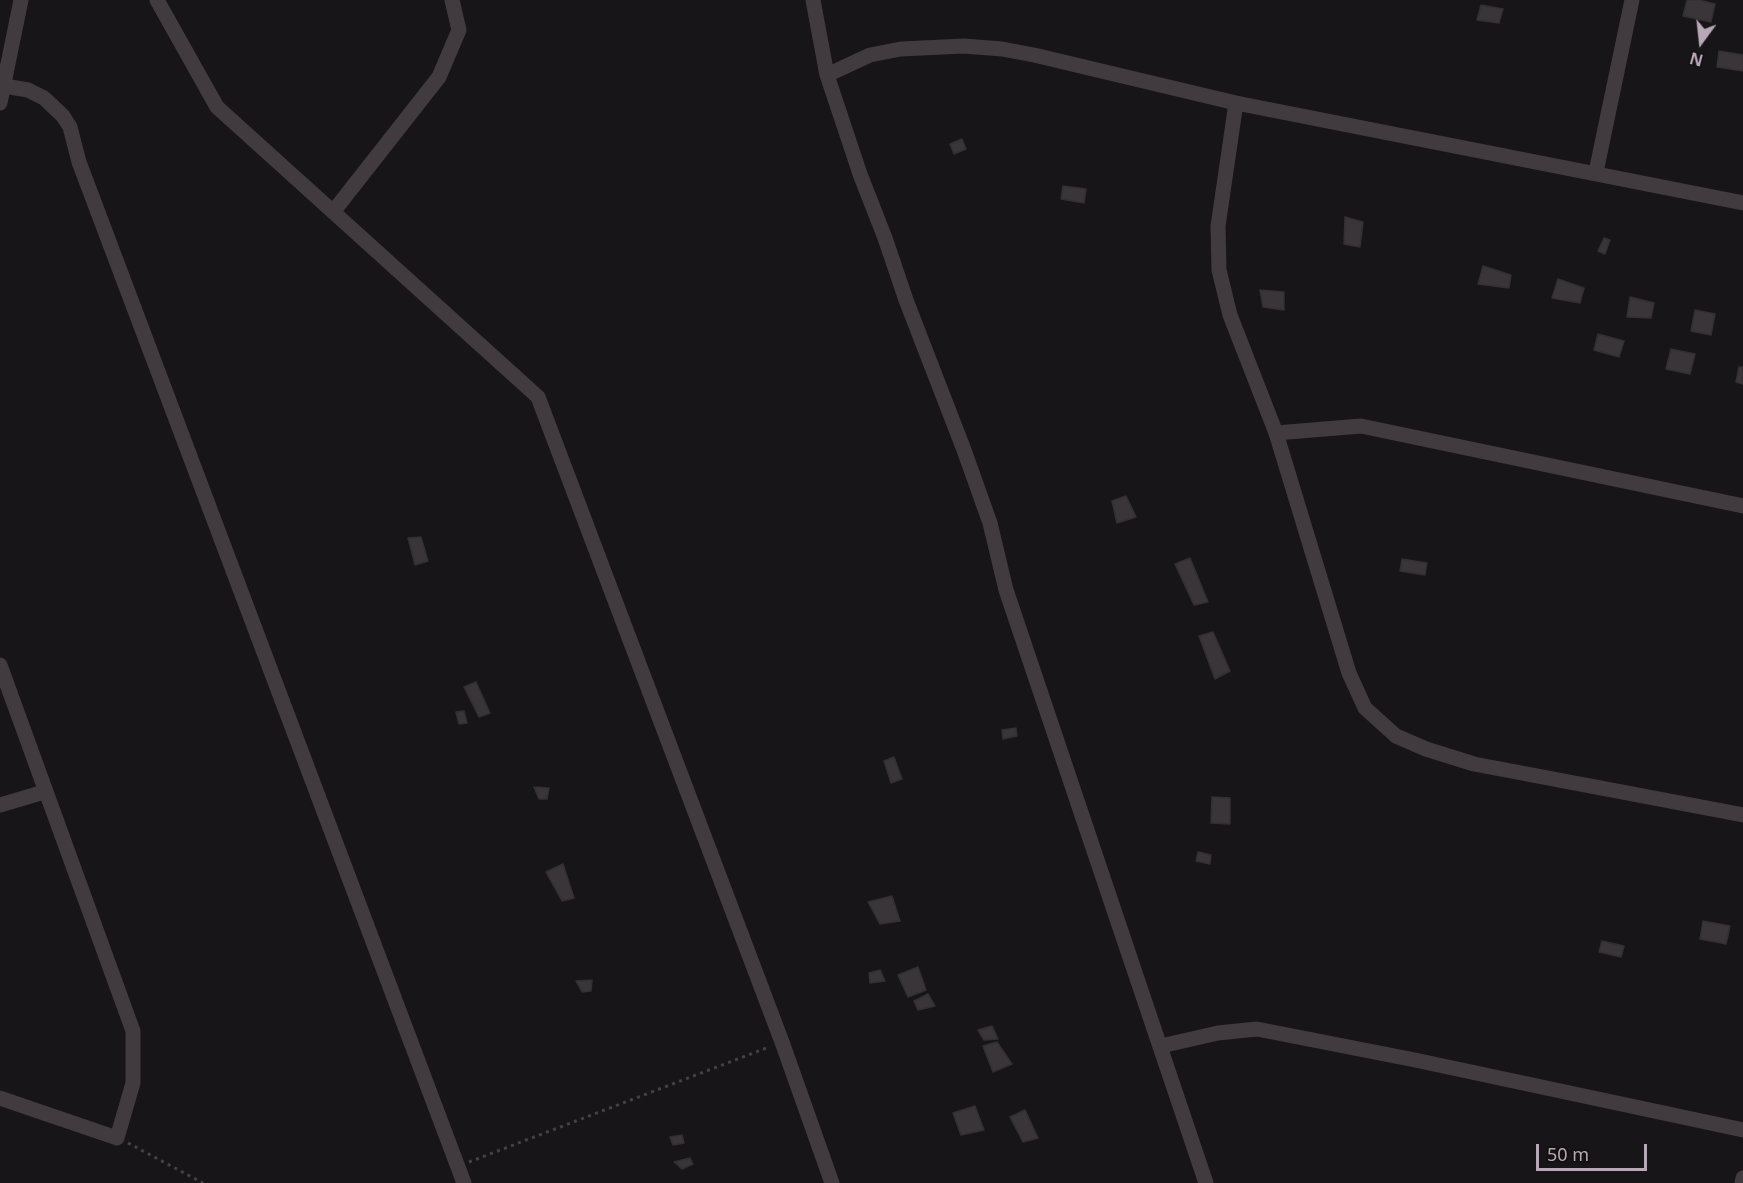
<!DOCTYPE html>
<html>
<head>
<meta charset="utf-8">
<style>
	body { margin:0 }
	#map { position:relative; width:1743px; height:1183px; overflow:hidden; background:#171517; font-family:"Noto Sans",sans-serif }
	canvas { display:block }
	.north { position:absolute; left:1671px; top:12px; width:60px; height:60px; -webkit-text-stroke:4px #121011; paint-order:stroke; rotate:195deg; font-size:16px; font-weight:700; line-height:24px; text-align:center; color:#b8a7b7 }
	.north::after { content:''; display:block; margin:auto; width:21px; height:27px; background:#b8a7b7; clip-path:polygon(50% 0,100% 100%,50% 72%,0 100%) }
	.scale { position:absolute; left:1536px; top:1144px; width:111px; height:27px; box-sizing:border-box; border:3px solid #b8a7b7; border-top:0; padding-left:8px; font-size:18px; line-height:21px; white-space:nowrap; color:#b8a7b7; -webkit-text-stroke:4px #121011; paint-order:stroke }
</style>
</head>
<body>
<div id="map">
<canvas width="1743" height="1183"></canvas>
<div class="north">N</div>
<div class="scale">50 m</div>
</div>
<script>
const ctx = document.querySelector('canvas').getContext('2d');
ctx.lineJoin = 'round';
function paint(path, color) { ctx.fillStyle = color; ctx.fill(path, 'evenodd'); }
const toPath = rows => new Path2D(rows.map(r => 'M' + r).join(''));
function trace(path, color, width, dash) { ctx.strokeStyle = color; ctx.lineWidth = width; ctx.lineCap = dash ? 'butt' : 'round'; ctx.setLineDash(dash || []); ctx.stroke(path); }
const building = toPath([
	[1687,0,1699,0,1715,4,1711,22,1683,16,1687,0],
	[1481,5,1503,9,1499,23,1477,20,1481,5],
	[1719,51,1743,55,1743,71,1717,67,1719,51],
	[962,139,966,149,954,154,950,144,962,139],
	[1063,186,1086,189,1084,203,1061,199,1063,186],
	[1345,217,1363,222,1360,247,1344,244,1345,217],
	[1604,238,1610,240,1605,254,1598,251,1604,238],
	[1483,266,1511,275,1509,288,1478,284,1483,266],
	[1558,279,1584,288,1580,303,1552,298,1558,279],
	[1260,290,1284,292,1284,310,1263,307,1260,290],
	[1630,297,1654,303,1651,318,1627,317,1630,297],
	[1695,310,1715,314,1711,335,1691,331,1695,310],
	[1598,334,1624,341,1619,357,1594,350,1598,334],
	[1671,349,1695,354,1690,374,1666,369,1671,349],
	[1739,367,1743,367,1743,384,1736,382,1739,367],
	[1126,496,1136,517,1117,523,1112,501,1126,496],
	[421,537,428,561,415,565,408,538,421,537],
	[1190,558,1208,602,1194,605,1175,564,1190,558],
	[1402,559,1427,563,1425,575,1400,571,1402,559],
	[1213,632,1230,671,1215,679,1199,636,1213,632],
	[476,682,490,713,479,717,464,687,476,682],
	[464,711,467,723,459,724,456,712,464,711],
	[1016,728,1017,736,1003,739,1002,730,1016,728],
	[894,757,902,779,891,783,884,761,894,757],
	[534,787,549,788,547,799,539,799,534,787],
	[1212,797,1230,798,1230,824,1211,823,1212,797],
	[1198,852,1211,855,1210,864,1196,861,1198,852],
	[563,864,574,898,562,901,546,872,563,864],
	[892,896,900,921,880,924,868,902,892,896],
	[1703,921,1730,926,1726,944,1700,939,1703,921],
	[1602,941,1624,946,1621,957,1599,952,1602,941],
	[918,967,926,990,908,997,898,975,918,967],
	[880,970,885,981,870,983,869,973,880,970],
	[592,980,591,991,582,992,576,981,592,980],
	[928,994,935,1006,918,1010,914,1001,928,994],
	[992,1026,998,1039,984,1040,978,1030,992,1026],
	[997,1042,1012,1064,993,1072,983,1046,997,1042],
	[975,1106,984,1130,961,1135,953,1113,975,1106],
	[1025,1110,1038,1138,1023,1142,1010,1117,1025,1110],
	[682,1135,684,1143,673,1145,670,1137,682,1135],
	[690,1158,693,1164,682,1169,674,1162,690,1158]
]);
paint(building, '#393538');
trace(building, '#332f32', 1.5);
trace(toPath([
	[128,1143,203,1183],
	[469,1162,769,1047]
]), '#484048', 3, [3, 4.5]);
trace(toPath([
	[157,0,217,107,538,397,782,1042,832,1183],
	[813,0,827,75,860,174,885,238,906,300,964,450,990,523,1006,590,1206,1183],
	[827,75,870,55,901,49,964,46,1002,49,1034,55,1236,103,1743,203],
	[4,86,28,90,44,98,63,116,70,127,79,162,464,1183],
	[0,103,21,0],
	[1236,103,1218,226,1219,270,1230,315,1276,433,1349,673,1365,708,1396,736,1426,749,1474,764,1743,815],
	[1596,172,1632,0],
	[333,212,439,77,459,30,452,0],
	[1276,433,1361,426,1743,506],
	[0,665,133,1031,133,1083,117,1138,0,1098],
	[0,805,44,792],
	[1161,1046,1218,1033,1257,1029,1415,1060,1743,1130],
	[1742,1183,1743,1178]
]), '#413b40', 15);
</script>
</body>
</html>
